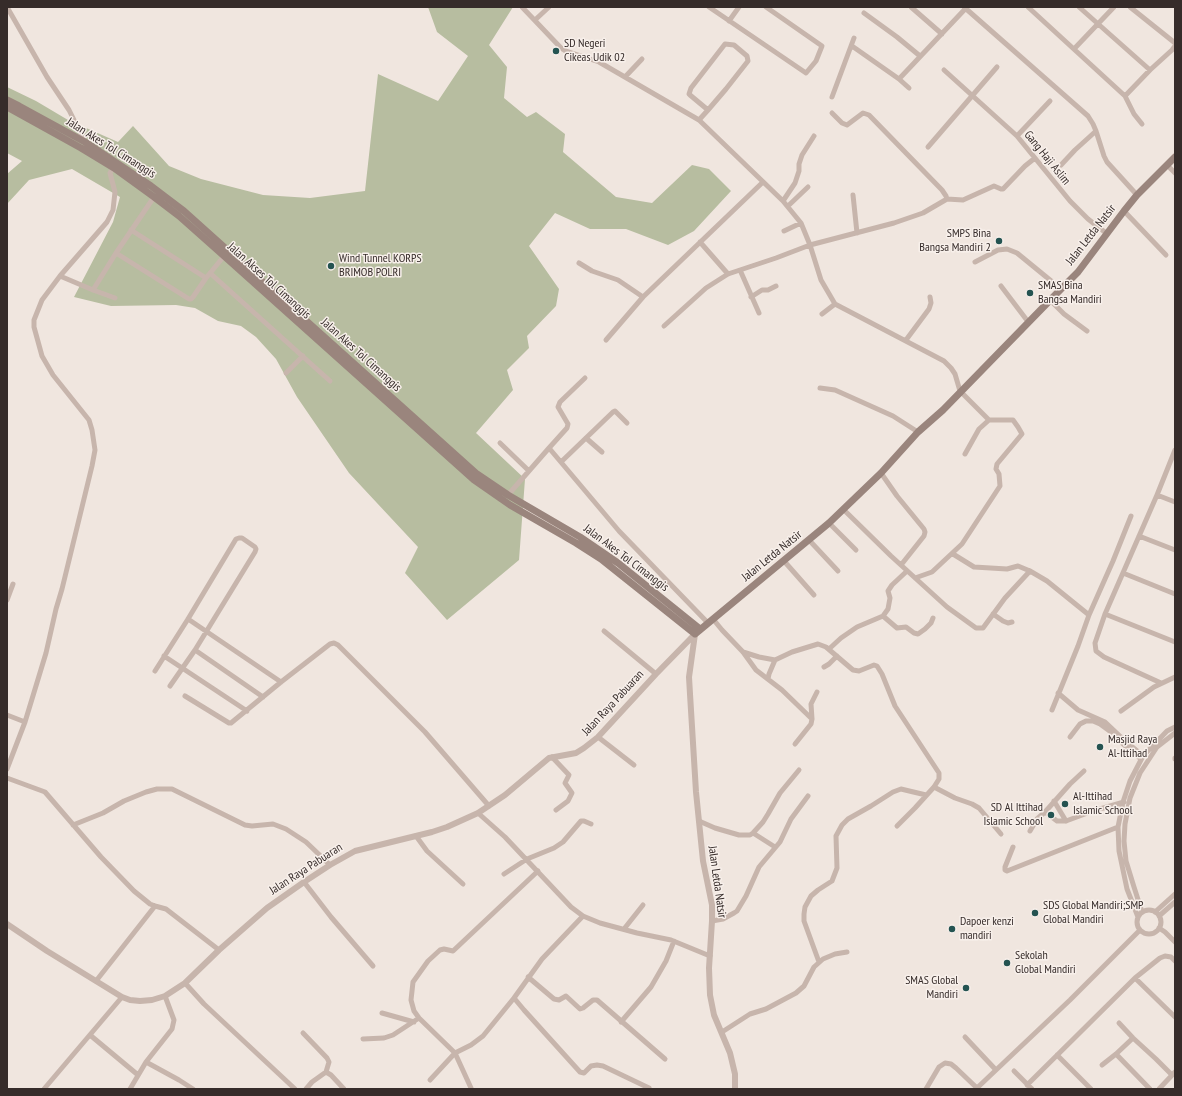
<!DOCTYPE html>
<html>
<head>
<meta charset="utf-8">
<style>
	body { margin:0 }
	#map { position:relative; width:1182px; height:1096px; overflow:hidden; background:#f0e6df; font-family:"PT Sans Narrow",sans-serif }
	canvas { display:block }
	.frame { position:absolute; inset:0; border:8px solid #362c2a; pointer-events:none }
</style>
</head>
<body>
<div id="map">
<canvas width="1182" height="1096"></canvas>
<div class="frame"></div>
</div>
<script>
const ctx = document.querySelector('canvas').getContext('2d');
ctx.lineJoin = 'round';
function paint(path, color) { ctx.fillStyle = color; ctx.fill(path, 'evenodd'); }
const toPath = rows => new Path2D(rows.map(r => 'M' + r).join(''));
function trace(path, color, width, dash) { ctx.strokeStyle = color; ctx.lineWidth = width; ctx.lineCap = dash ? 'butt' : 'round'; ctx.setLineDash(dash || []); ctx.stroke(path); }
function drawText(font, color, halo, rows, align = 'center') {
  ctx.font = font + ' "PT Sans Narrow",sans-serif'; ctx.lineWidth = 3; ctx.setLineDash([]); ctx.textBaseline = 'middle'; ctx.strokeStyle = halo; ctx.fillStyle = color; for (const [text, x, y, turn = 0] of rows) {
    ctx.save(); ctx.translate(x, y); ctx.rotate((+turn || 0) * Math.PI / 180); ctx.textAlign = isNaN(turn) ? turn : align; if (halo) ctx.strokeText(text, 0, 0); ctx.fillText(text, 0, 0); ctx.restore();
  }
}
paint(toPath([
	[428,7,513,7,489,45,507,67,504,98,527,117,536,112,565,134,563,152,616,197,652,203,692,165,709,169,731,191,694,231,668,245,626,229,590,229,555,213,529,246,559,289,556,306,527,336,529,348,507,370,513,390,476,433,525,479,519,560,447,620,405,573,418,547,349,473,297,397,276,359,256,337,241,326,218,321,195,308,176,305,111,306,74,297,113,222,120,197,72,169,29,180,7,204,7,174,22,161,7,153,7,87,36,101,68,120,118,142,133,126,169,166,201,179,263,195,310,198,365,191,378,74,438,101,468,56,437,32]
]), '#b7bda0');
trace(toPath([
	[7,7,47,77,69,110,85,142],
	[522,7,561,48,566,51,599,62,699,120,783,201,801,223,810,245,821,280,835,304,944,361,951,368,955,374,960,391,989,420,1013,420,1018,427,1022,434,997,464,996,469,999,474,1000,486,962,544,932,572,915,578],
	[709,7,806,73,816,61,822,46,766,7],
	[911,7,942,34],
	[964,7,1088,116,1093,124,1096,131,1104,156,1107,162,1137,195],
	[1028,7,1125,96,1134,114,1142,124],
	[1079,7,1150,70],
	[1130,7,1175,43],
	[864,13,897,37,920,56],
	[535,20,549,7],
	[729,21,739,7],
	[852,46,899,79,909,88],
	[1074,49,1114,7],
	[944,70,1017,136,1070,201,1088,219,1106,233],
	[625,77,642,59],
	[899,79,967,7],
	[1125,96,1150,70,1172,50,1175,46],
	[832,97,854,38],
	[699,120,708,110,726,89,748,61,747,56,734,45,725,44,691,88,689,94,690,95,708,110],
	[1017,136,1050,101],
	[928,147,997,67],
	[1061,165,1075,150,1096,131],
	[1167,165,1175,173],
	[853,195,857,233],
	[947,199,963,200,994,186,1001,189,1003,189,1025,166,1035,158],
	[783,201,795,183,799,171,799,164,802,155,814,136],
	[788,206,808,187],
	[1124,211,1166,255],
	[131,230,206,278],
	[784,231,801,223],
	[700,242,728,274],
	[116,253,189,299,191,299,193,297,206,278,225,255],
	[975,262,998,250,1007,249,1017,253,1061,289],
	[579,263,592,271,618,280,643,297,763,182],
	[740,270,759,313],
	[210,273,330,381],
	[60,276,93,290,115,298],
	[1001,286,1029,323],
	[93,290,116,253,154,197],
	[751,297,762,290,768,290,776,286],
	[1051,301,1064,314,1087,331],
	[822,314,835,304],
	[664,326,706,288,728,274,776,258,810,245,894,223,923,213,947,199,946,196,942,190,869,115,863,113,847,125,842,123,832,113],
	[606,340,643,297],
	[906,340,929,309,931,303,930,297],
	[286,373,303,356],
	[820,388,835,390,893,416,918,432],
	[586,438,602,452],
	[500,443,528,470],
	[549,448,567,428,568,424,558,407,560,402,585,378],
	[965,454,979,429,989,420],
	[561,462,613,412,615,411,627,423],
	[881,473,897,496,924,529,925,532,924,536,901,565],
	[508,495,549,448,619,531,708,623],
	[1157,495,1175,502],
	[844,510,891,556,947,607,976,628,983,628,1005,598,1030,571],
	[829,523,856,550],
	[1139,536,1175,550],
	[809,540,838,571],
	[953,554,974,567,1007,569,1018,566,1030,571,1047,581,1089,615],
	[784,561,814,595],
	[1123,573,1175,594],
	[7,600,13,584],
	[993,614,1003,621,1008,623,1012,622],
	[1105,614,1175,642],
	[883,616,897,628,906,627,914,633,918,634,925,629,931,623,933,618],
	[188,619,281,682],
	[713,619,722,630,743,652,756,670,782,690,812,719],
	[604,631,656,674],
	[829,649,841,638,857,627,883,616,888,609,890,598,888,591,892,585,907,571],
	[195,650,263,697],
	[743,652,759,657,775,660],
	[164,656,247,711],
	[824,667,829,664,837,656],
	[155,671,188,619,236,539,239,538,242,538,255,547,256,549,255,552,195,650,170,686],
	[768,679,769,674,775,660,792,652,818,644,826,647,853,670,859,671,874,665,877,666,882,674,895,706,939,773,939,779,934,787,915,808,897,826],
	[1161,683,1104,657,1096,651,1095,643,1105,614,1157,495,1175,450],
	[1058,693,1078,710,1105,722,1124,740,1143,756],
	[185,696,229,723,231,723,281,682,330,644,334,643,338,645,425,732,489,806],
	[1052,710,1078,646,1089,615,1113,561,1131,516],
	[1121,711,1154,687,1175,677],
	[7,715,25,722],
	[598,737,634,765],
	[1070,737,1080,724,1086,721,1093,721,1100,724,1111,732],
	[1122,743,1141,759],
	[795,744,811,724,812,719,811,704,817,692],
	[552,757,569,775,565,783,572,793,568,801,556,810],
	[1175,758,1175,759],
	[7,769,25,722,46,653,56,609,62,589,92,466,95,450,92,430,89,420,53,375,42,356,34,327,34,320,42,300,60,276,107,222,113,210,115,192,110,173,114,166],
	[1084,771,1070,784,1045,812,1057,821,1066,821,1093,811,1124,802],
	[7,778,45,792,101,857,134,891,150,904,155,906,166,909,219,950],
	[934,787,955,798,972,804,979,808,1001,834],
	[1054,801,1066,821],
	[478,813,505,837,571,907,583,916,600,923,637,933,671,940,710,956],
	[699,821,715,828,739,835,750,835,753,833,763,822,768,814,780,793,799,770],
	[73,825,103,813,124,801,146,792,157,789,172,789,245,825,252,826,273,824,286,829,306,842,330,865],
	[1030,831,1037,819,1045,812],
	[753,833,775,847],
	[416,836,427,851,463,884],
	[1013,847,1005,867,1005,870,1007,871,1118,827],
	[504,874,527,859,554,848,563,842,581,821,584,821,591,824],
	[304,882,331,917,373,966],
	'1137 922a12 12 0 1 1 24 0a12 12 0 1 1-24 0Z',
	[1142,912,1134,887,1126,861,1124,841,1125,824,1130,798,1140,773,1157,747,1175,733],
	[1155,912,1175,894],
	[1159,916,1175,902],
	[1138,917,1127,889,1119,851,1118,827,1123,802,1130,781,1143,756,1167,731,1175,727],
	[712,921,723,919,734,913,737,911,746,896,759,867,780,842,791,819,808,796],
	[1159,928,1165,932,1175,942],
	[624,929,643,905],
	[819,962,804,921,804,914,805,907,811,896,818,890,832,881,837,868,836,836,842,825,848,819,871,806,893,792,901,789,926,795],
	[528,977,554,999,559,1000,566,996,580,1009,583,1008,593,1000,597,1000,665,1059],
	[1135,978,1175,1017],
	[96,981,155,906],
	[185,983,204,1004,295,1089],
	[514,998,524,1010,580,1072,584,1073,591,1066,597,1065,603,1066,649,1088],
	[382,1013,414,1022],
	[621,1022,651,987,666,961,674,941],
	[1119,1023,1133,1038,1156,1059,1172,1075],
	[722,1032,750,1014,766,1009,796,993,804,986,814,967,823,959,835,954,847,952],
	[303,1033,327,1058,329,1062,326,1072],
	[90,1035,138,1075],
	[965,1037,996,1070],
	[363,1039,384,1038,393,1035,419,1018],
	[1116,1054,1150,1089],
	[1057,1055,1091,1089],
	[146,1062,179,1080,193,1089],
	[1102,1065,1116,1054,1133,1038],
	[1014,1071,1032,1089],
	[430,1080,455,1053,471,1045,483,1036,514,998,542,959,583,916],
	[1027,1085,1135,978,1160,958,1165,956,1171,957,1175,961],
	[471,1088,455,1053,419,1018,414,1011,411,1000,413,982,428,961,440,950,444,949,453,951,538,871],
	[977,1088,1070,1000,1140,930],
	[44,1089,122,997],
	[130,1089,146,1062,172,1029,174,1020,165,996],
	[306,1089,312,1082,326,1072,331,1075,344,1089],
	[926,1089,939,1067,945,1063,951,1064,956,1068,978,1089],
	[1159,1089,1175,1072]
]), '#c7b5ac', 5);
trace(toPath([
	[695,634,689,677,690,694,696,792,703,861,712,905,712,921,709,968,710,995,714,1015,730,1053,735,1074,735,1089],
	[7,924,47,951,122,997,130,1000,140,1001,152,1000,165,996,185,983,219,950,267,908,304,882,330,865,355,851,432,832,447,827,478,813,505,795,549,758,576,753,584,748,598,737,656,674,695,634]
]), '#c7b5ac', 6);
trace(toPath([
	[7,100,19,106,85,142,151,186,184,211,477,474,508,495,580,537,618,563,700,629],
	[7,107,81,148,114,168,154,197,179,216,224,256,474,480,510,505,576,543,601,559,695,634,829,523,881,473,918,432,943,410,1061,289,1078,272,1124,211,1137,195,1175,157]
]), '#9a857d', 7);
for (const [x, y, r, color] of [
	[556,51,4,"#245351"],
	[999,241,4,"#245351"],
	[331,266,4,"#245351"],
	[1030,293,4,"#245351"],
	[1100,747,4,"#245351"],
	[1065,804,4,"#245351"],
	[1051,815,4,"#245351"],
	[1035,913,4,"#245351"],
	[952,929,4,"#245351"],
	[1007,963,4,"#245351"],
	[966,988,4,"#245351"]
]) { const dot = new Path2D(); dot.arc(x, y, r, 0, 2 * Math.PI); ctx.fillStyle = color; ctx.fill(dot); trace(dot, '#f8f0eb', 1.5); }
drawText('12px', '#362c2a', '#f8f0eb', [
	["SD Negeri",564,44],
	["Cikeas Udik 02",564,58],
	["SMPS Bina",991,234,"right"],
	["Bangsa Mandiri 2",991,248,"right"],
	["Wind Tunnel KORPS",339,259],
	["BRIMOB POLRI",339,273],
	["SMAS Bina",1038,286],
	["Bangsa Mandiri",1038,300],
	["Masjid Raya",1108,740],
	["Al-Ittihad",1108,754],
	["Al-Ittihad",1073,797],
	["Islamic School",1073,811],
	["SD Al Ittihad",1043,808,"right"],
	["Islamic School",1043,822,"right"],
	["SDS Global Mandiri;SMP",1043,906],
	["Global Mandiri",1043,920],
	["Dapoer kenzi",960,922],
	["mandiri",960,936],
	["Sekolah",1015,956],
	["Global Mandiri",1015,970],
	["SMAS Global",958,981,"right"],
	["Mandiri",958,995,"right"]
], 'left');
drawText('12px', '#362c2a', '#f8f0eb', [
	["Jalan Akes Tol Cimanggis",111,148,32],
	["Gang Haji Aslim",1047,158,51],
	["Jalan Letda Natsir",1091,235,-52],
	["Jalan Akses Tol Cimanggis",269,281,42],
	["Jalan Akes Tol Cimanggis",361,355,42],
	["Jalan Letda Natsir",772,556,-39],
	["Jalan Akes Tol Cimanggis",626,558,37],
	["Jalan Raya Pabuaran",613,703,-47],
	["Jalan Raya Pabuaran",306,869,-33],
	["Jalan Letda Natsir",717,882,82]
]);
</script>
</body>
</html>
